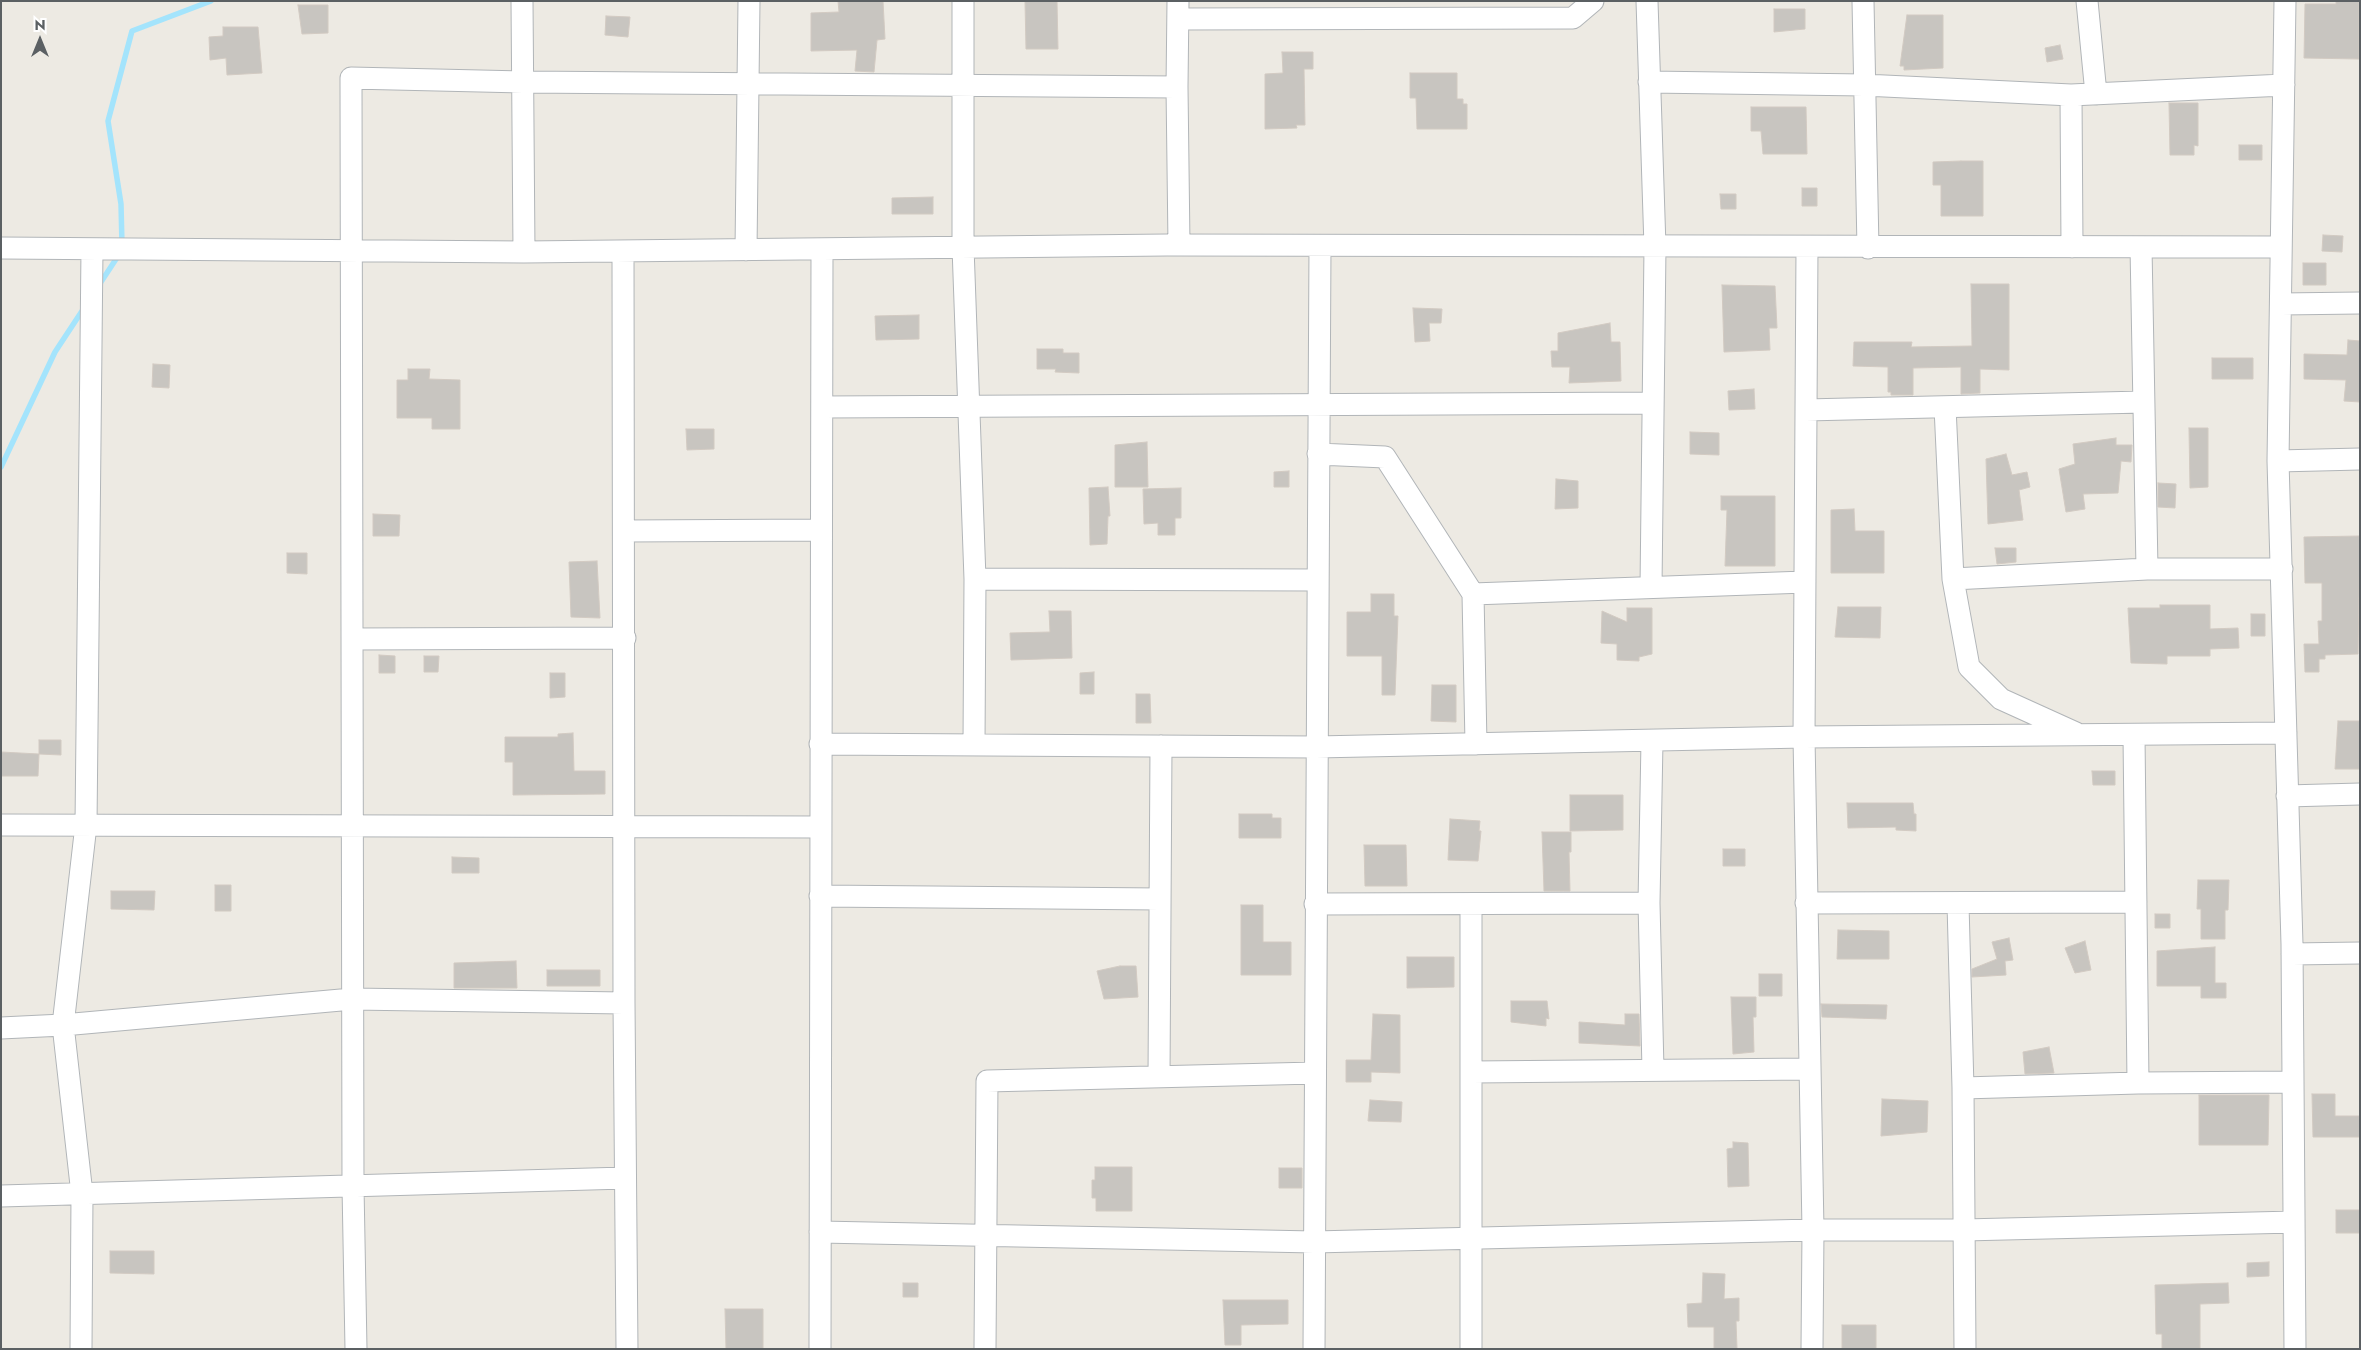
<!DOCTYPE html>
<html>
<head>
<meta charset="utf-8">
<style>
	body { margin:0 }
	#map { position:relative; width:2361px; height:1350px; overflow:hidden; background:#edeae3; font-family:Jost,sans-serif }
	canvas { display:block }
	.frame { position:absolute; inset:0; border:2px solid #5b6063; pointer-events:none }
	.north { position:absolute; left:15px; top:15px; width:50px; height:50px; -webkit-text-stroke:4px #fff; paint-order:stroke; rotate:0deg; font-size:14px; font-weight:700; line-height:20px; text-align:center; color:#5b6063 }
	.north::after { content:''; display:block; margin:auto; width:18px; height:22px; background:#5b6063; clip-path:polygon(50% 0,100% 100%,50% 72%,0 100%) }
</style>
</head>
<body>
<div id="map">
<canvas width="2361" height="1350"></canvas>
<div class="frame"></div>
<div class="north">N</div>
</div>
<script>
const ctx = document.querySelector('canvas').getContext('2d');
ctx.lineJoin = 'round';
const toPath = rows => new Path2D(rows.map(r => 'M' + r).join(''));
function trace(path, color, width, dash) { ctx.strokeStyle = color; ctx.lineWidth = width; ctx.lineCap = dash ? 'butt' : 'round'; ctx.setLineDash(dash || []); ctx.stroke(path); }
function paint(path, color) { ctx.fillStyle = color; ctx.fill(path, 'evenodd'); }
trace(toPath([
	[122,245,121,204,108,121,132,31,211,1],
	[99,285,120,253],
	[1,467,55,352,84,308]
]), '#a4e4fc', 5.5);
const building = toPath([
	[838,1,883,1,885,39,877,40,874,72,855,71,857,50,811,51,811,13,839,12,838,1],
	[1025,1,1057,1,1058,49,1026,49,1025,1],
	[2336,1,2359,1,2359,59,2304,58,2305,4,2336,4,2336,1],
	[298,5,328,5,328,33,302,34,298,5],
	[1774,9,1805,9,1805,29,1774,32,1774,9],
	[1907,15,1943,15,1943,68,1904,70,1904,66,1900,66,1907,15],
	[606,16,630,17,628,37,605,35,606,16],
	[223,27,258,27,262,73,227,75,226,58,210,60,209,37,223,36,223,27],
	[2060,45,2063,59,2047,62,2045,48,2060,45],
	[1282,52,1313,52,1313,69,1304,69,1305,125,1296,125,1297,128,1265,129,1265,74,1283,73,1282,52],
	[1410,73,1457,73,1457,99,1463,99,1463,104,1467,104,1467,129,1417,129,1416,98,1410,98,1410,73],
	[2169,103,2198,103,2198,146,2194,145,2194,155,2170,155,2169,103],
	[1751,107,1806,107,1807,154,1763,154,1761,131,1751,131,1751,107],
	[2239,145,2262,145,2262,160,2239,160,2239,145],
	[1961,161,1983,161,1983,216,1941,216,1941,185,1933,185,1933,162,1961,161],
	[1802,188,1817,188,1817,206,1802,206,1802,188],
	[1720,194,1736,194,1736,209,1721,209,1720,194],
	[933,197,933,214,892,214,892,198,933,197],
	[2323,235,2343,236,2342,252,2322,251,2323,235],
	[2303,263,2326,263,2326,285,2303,285,2303,263],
	[1971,284,2009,284,2009,370,1980,369,1980,393,1961,394,1961,367,1913,368,1913,395,1891,395,1891,392,1888,392,1888,367,1853,366,1854,342,1912,342,1911,347,1972,346,1971,284],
	[1722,285,1775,286,1777,328,1769,328,1770,350,1724,352,1722,285],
	[1413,308,1442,309,1441,323,1429,323,1430,341,1415,342,1413,308],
	[919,315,919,339,876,340,875,316,919,315],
	[1610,323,1611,342,1620,342,1621,381,1569,383,1570,367,1552,367,1551,351,1558,351,1558,333,1610,323],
	[2348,340,2360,341,2360,402,2344,401,2346,380,2304,379,2304,354,2347,355,2348,340],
	[1037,349,1063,349,1063,353,1079,353,1079,373,1055,372,1056,369,1037,369,1037,349],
	[2212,358,2253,358,2253,379,2212,379,2212,358],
	[153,364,170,365,169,388,152,387,153,364],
	[408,369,430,369,429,379,460,380,460,429,432,429,432,418,397,418,397,380,408,380,408,369],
	[1754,389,1755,409,1729,410,1728,391,1754,389],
	[2189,428,2208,428,2208,487,2190,488,2189,428],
	[686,429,714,429,714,449,687,450,686,429],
	[1690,432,1719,433,1719,455,1690,454,1690,432],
	[2116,438,2116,445,2132,445,2131,462,2121,461,2118,493,2083,494,2085,509,2066,512,2059,469,2075,464,2073,444,2116,438],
	[1147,442,1148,487,1115,487,1115,445,1147,442],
	[2006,454,2012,475,2027,472,2030,487,2019,490,2023,520,1988,524,1986,459,2006,454],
	[1289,471,1289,487,1274,487,1274,472,1289,471],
	[1556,479,1578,481,1578,508,1555,509,1556,479],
	[2158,483,2176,484,2175,508,2158,507,2158,483],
	[1108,487,1110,516,1108,516,1107,544,1090,545,1089,488,1108,487],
	[1181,488,1181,518,1175,518,1175,535,1158,535,1158,523,1144,524,1143,489,1181,488],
	[1721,496,1775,496,1775,566,1725,566,1727,510,1721,510,1721,496],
	[1854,509,1855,531,1884,531,1884,573,1831,573,1831,510,1854,509],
	[373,514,400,515,399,536,373,536,373,514],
	[2360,536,2358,654,2325,655,2325,659,2319,659,2319,672,2305,672,2304,644,2319,644,2318,621,2322,621,2322,583,2305,583,2304,537,2360,536],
	[1995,548,2016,548,2016,562,1997,564,1995,548],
	[287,553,307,553,307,574,287,573,287,553],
	[597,561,600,618,571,617,569,562,597,561],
	[1371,594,1394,594,1394,616,1398,616,1395,695,1382,695,1382,656,1347,656,1347,612,1371,612,1371,594],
	[2160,605,2210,605,2210,629,2238,628,2239,648,2210,649,2210,656,2167,656,2167,664,2131,663,2128,608,2160,608,2160,605],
	[1838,607,1881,607,1880,638,1835,637,1838,607],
	[1627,608,1652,608,1652,654,1639,657,1639,661,1617,660,1617,644,1601,643,1602,611,1627,622,1627,608],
	[1049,611,1071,611,1072,658,1011,660,1010,633,1050,632,1049,611],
	[2251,614,2265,614,2265,636,2251,636,2251,614],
	[379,655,395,656,395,673,379,673,379,655],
	[424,656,439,656,438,672,424,672,424,656],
	[1094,672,1094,694,1080,694,1080,673,1094,672],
	[550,673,565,673,565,697,550,698,550,673],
	[1432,685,1456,685,1456,722,1431,721,1432,685],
	[1136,694,1150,694,1151,723,1136,723,1136,694],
	[2338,721,2360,721,2360,769,2335,769,2338,721],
	[573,733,574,771,605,771,605,794,513,795,513,762,505,762,505,737,558,737,558,734,573,733],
	[39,740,61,740,61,755,39,754,38,776,1,776,1,752,39,754,39,740],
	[2092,771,2115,771,2115,785,2093,785,2092,771],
	[1570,795,1623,795,1623,830,1570,831,1570,795],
	[1847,803,1913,803,1914,814,1916,814,1916,831,1896,830,1896,827,1848,828,1847,803],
	[1239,814,1272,814,1272,818,1281,818,1281,838,1239,838,1239,814],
	[1450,819,1480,821,1479,831,1481,831,1478,861,1448,860,1450,819],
	[1542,832,1571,832,1571,852,1569,852,1570,891,1544,891,1542,832],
	[1364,845,1406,845,1407,886,1365,886,1364,845],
	[1723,849,1745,849,1745,866,1723,866,1723,849],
	[452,857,479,858,479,873,452,873,452,857],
	[2198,880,2229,880,2228,910,2225,910,2225,939,2201,939,2201,909,2197,909,2198,880],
	[215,885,231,885,231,911,215,911,215,885],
	[111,891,155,891,154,910,111,909,111,891],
	[1241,905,1263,905,1263,942,1291,942,1291,975,1241,975,1241,905],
	[2155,914,2170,914,2170,928,2155,928,2155,914],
	[1838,930,1889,931,1889,959,1837,959,1838,930],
	[2009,938,2013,960,2005,961,2006,975,1972,977,1972,969,1997,959,1992,942,2009,938],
	[2085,941,2091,970,2075,973,2065,948,2085,941],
	[2215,947,2215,983,2226,983,2226,998,2201,998,2201,986,2157,986,2157,951,2215,947],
	[1407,957,1454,957,1454,987,1407,988,1407,957],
	[516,961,517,988,454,988,454,963,516,961],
	[1120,966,1136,966,1138,997,1104,999,1097,971,1120,966],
	[547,970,600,970,600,986,547,986,547,970],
	[1759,974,1782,974,1782,996,1759,996,1759,974],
	[1731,997,1756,997,1756,1017,1753,1017,1754,1052,1733,1054,1731,997],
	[1511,1001,1547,1001,1549,1019,1546,1018,1546,1026,1511,1022,1511,1001],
	[1821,1004,1887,1005,1886,1019,1822,1017,1821,1004],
	[1373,1014,1400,1015,1400,1073,1371,1072,1371,1082,1346,1082,1346,1060,1371,1060,1373,1014],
	[1625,1014,1639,1014,1640,1046,1579,1043,1579,1022,1625,1025,1625,1014],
	[2049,1047,2054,1073,2025,1074,2023,1052,2049,1047],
	[2312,1094,2335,1094,2335,1116,2360,1116,2360,1137,2313,1137,2312,1094],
	[2199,1095,2269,1095,2268,1145,2199,1145,2199,1095],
	[1882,1099,1928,1101,1927,1132,1881,1136,1882,1099],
	[1370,1100,1402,1102,1401,1122,1368,1121,1370,1100],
	[1733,1142,1748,1143,1749,1186,1728,1187,1727,1149,1733,1148,1733,1142],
	[1095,1167,1132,1167,1132,1211,1096,1211,1096,1198,1092,1198,1092,1180,1095,1180,1095,1167],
	[1279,1168,1302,1168,1302,1188,1279,1188,1279,1168],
	[2336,1210,2360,1210,2360,1233,2336,1233,2336,1210],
	[110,1251,154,1251,154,1274,110,1273,110,1251],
	[2269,1262,2269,1276,2247,1277,2247,1263,2269,1262],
	[1703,1273,1725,1274,1724,1299,1739,1298,1739,1321,1736,1321,1737,1349,1714,1349,1714,1327,1688,1327,1687,1304,1702,1303,1703,1273],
	[903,1283,918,1283,918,1297,903,1297,903,1283],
	[2228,1283,2229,1303,2200,1304,2200,1349,2162,1349,2162,1334,2156,1334,2155,1285,2228,1283],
	[1223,1300,1288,1300,1288,1324,1241,1325,1241,1345,1225,1345,1223,1300],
	[725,1309,763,1309,763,1349,726,1349,725,1309],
	[1842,1325,1876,1325,1876,1349,1842,1349,1842,1325]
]);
paint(building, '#c8c5c0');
trace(building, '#d2cac2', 1);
const street = toPath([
	[522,1,524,252],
	[963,1,963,247,975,579,974,744],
	[1178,1,1177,87,1179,245],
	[1647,1,1655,247,1651,587],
	[1863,1,1868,248],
	[2087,1,2096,94],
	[2285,1,2278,461,2292,944,2295,1349],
	[1178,19,1573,18,1593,1],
	[1649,82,1864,85,2071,95,2284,85],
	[2071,95,2072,247],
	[2141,247,2147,569],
	[1,248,524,252,1167,245,2281,247],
	[1807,248,1804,737,1813,1230,1812,1349],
	[746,250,749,1],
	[623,251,624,1003,627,1349],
	[2281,304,2360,303],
	[822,407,1653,403],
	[1945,407,1953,579,1969,667,2001,699,2076,733],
	[1806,410,2143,402],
	[1318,454,1385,457,1473,594,1476,744],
	[2278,461,2360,459],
	[624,531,821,530],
	[975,579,1317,580],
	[1953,579,2147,569,2282,569],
	[1473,594,1805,582],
	[352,639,625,638],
	[2134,736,2138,1083],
	[1652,741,1649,903,1653,1070],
	[820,744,1316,747,1804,737,2286,733],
	[2287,796,2360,794],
	[1,825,820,827],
	[820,896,1160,899],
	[1806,903,2136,902],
	[1315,904,1649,903],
	[1471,904,1471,1349],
	[1958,904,1963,1088,1965,1349],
	[2292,954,2360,953],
	[1,1028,63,1025,352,999,624,1003],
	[1472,1072,1810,1069],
	[1159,1077,1161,746],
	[1963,1088,2138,1083,2292,1082],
	[1,1196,625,1178],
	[820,1232,1314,1242,1813,1230,1964,1230,2294,1222],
	[81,1349,82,1194,63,1025,86,825,92,249],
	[356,1349,353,1186,351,78,523,82,1177,87],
	[820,1349,822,249],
	[985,1349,987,1081,1315,1073],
	[1314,1349,1320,246]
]);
trace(street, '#b1b5b8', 23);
trace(street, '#fff', 21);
</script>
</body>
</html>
